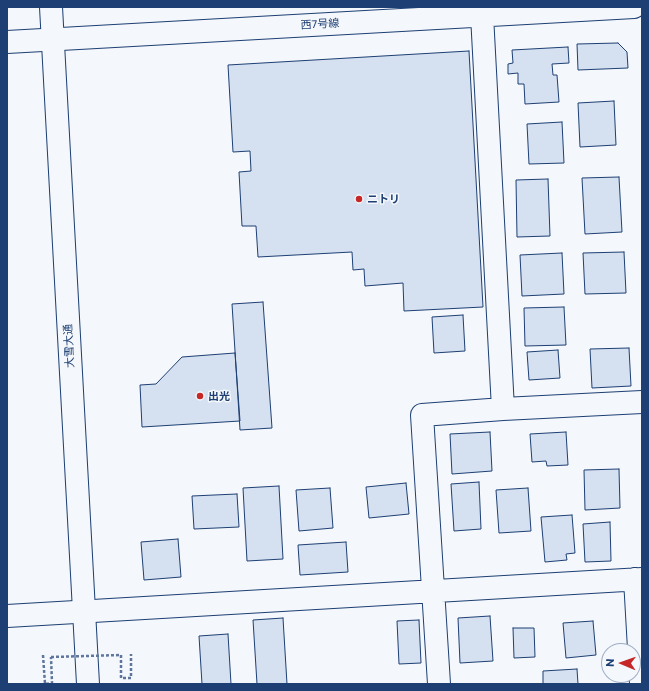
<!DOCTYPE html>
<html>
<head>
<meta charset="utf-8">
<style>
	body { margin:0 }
	#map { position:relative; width:649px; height:691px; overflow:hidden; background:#f4f7fb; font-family:Commissioner,sans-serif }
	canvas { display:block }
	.frame { position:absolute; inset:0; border:8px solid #1d3f73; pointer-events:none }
	.north { position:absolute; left:601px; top:643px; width:40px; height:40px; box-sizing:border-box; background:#f4f7fb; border:1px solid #9eadc5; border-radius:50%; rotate:272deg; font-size:11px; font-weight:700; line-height:16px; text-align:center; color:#1d3f73 }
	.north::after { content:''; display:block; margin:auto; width:14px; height:18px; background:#c62828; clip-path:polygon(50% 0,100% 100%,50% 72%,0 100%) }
</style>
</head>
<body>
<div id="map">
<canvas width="649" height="691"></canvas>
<div class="frame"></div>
<div class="north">N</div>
</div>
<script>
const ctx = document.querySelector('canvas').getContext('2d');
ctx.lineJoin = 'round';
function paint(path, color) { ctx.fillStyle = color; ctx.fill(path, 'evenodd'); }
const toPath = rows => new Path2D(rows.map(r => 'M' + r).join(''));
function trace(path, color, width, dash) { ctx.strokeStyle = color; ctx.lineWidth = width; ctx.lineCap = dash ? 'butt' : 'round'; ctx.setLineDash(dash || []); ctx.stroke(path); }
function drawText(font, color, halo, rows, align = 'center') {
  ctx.font = font + ' Commissioner,"Noto Sans JP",sans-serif'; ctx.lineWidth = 3; ctx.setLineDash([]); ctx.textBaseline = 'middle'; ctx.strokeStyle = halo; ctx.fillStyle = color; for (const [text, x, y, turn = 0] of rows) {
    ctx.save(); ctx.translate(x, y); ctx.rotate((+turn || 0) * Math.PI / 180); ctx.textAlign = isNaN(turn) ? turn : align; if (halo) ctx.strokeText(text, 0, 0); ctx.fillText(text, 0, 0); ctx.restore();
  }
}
const building = toPath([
	[618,43,627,52,628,68,578,70,577,44,618,43],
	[568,47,569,63,552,64,553,75,557,75,559,102,525,104,524,84,518,84,518,73,508,74,508,64,513,63,512,50,568,47],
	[469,51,483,307,404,311,403,283,365,286,364,269,353,270,352,252,258,257,256,226,242,226,239,172,251,171,250,151,233,152,228,65,469,51],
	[614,101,616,145,580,147,578,103,614,101],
	[562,122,564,163,529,164,527,124,562,122],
	[619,177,622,232,585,234,582,178,619,177],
	[548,179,550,236,517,237,516,180,548,179],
	[624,252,626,293,585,294,583,253,624,252],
	[562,253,564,294,522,296,520,255,562,253],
	[263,302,272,428,240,430,232,304,263,302],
	[564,307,566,345,525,346,524,308,564,307],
	[463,315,465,351,434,353,432,317,463,315],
	[629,348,631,386,592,388,590,349,629,348],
	[558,350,560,378,529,380,527,352,558,350],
	[235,353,240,421,142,427,140,385,156,384,182,357,235,353],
	[490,432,492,471,452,474,450,434,490,432],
	[566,432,568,465,547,466,546,461,532,462,530,434,566,432],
	[619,469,620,508,585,510,584,470,619,469],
	[479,482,481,529,454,531,451,484,479,482],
	[406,483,409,514,369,518,366,487,406,483],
	[279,486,283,559,247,561,243,488,279,486],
	[330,488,333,528,299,531,296,490,330,488],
	[528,488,531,531,499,533,496,490,528,488],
	[237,494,239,527,194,529,192,496,237,494],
	[572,515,575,553,566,554,567,560,545,562,541,517,572,515],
	[610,522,611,561,585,562,583,524,610,522],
	[178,539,181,577,144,580,141,542,178,539],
	[346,542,348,572,300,575,298,545,346,542],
	[490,616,493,661,460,663,458,618,490,616],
	[283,618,287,684,257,684,253,620,283,618],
	[419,620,421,663,399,664,397,621,419,620],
	[593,621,596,655,566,658,563,623,593,621],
	[513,628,534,628,535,657,514,658,513,628],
	[228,634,231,684,202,684,199,636,228,634],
	[577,669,578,684,543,684,543,671,577,669]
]);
paint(building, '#d5e0f0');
trace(building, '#1d3f73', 1);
const minor = toPath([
	[482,15,503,409],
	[7,42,634,7],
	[635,579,641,684],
	[7,616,642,579],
	[439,684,422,415,503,409,642,402]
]);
const highway = toPath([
	[51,7,88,684]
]);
trace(minor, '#1d3f73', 24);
trace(highway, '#1d3f73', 24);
trace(toPath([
	[43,655,45,684,52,683,51,657],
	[121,655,121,678,131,678,131,654]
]), '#5e769c', 2.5, [3, 2]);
trace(minor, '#f4f7fb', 22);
trace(highway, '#f4f7fb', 22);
trace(toPath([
	[51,657,121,655]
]), '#5e769c', 2.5, [3, 2]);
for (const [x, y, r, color] of [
	[359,199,4,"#c62828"],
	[200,396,4,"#c62828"]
]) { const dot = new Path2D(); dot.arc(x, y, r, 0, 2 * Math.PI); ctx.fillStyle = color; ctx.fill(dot); trace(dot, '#f4f7fb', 1.5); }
drawText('11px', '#1d3f73', '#f4f7fb', [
	["西7号線",320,24,-3],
	["大雪大通",69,346,-93]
]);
drawText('bold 11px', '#1d3f73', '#f4f7fb', [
	["ニトリ",367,199],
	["出光",208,396]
], 'left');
</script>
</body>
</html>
